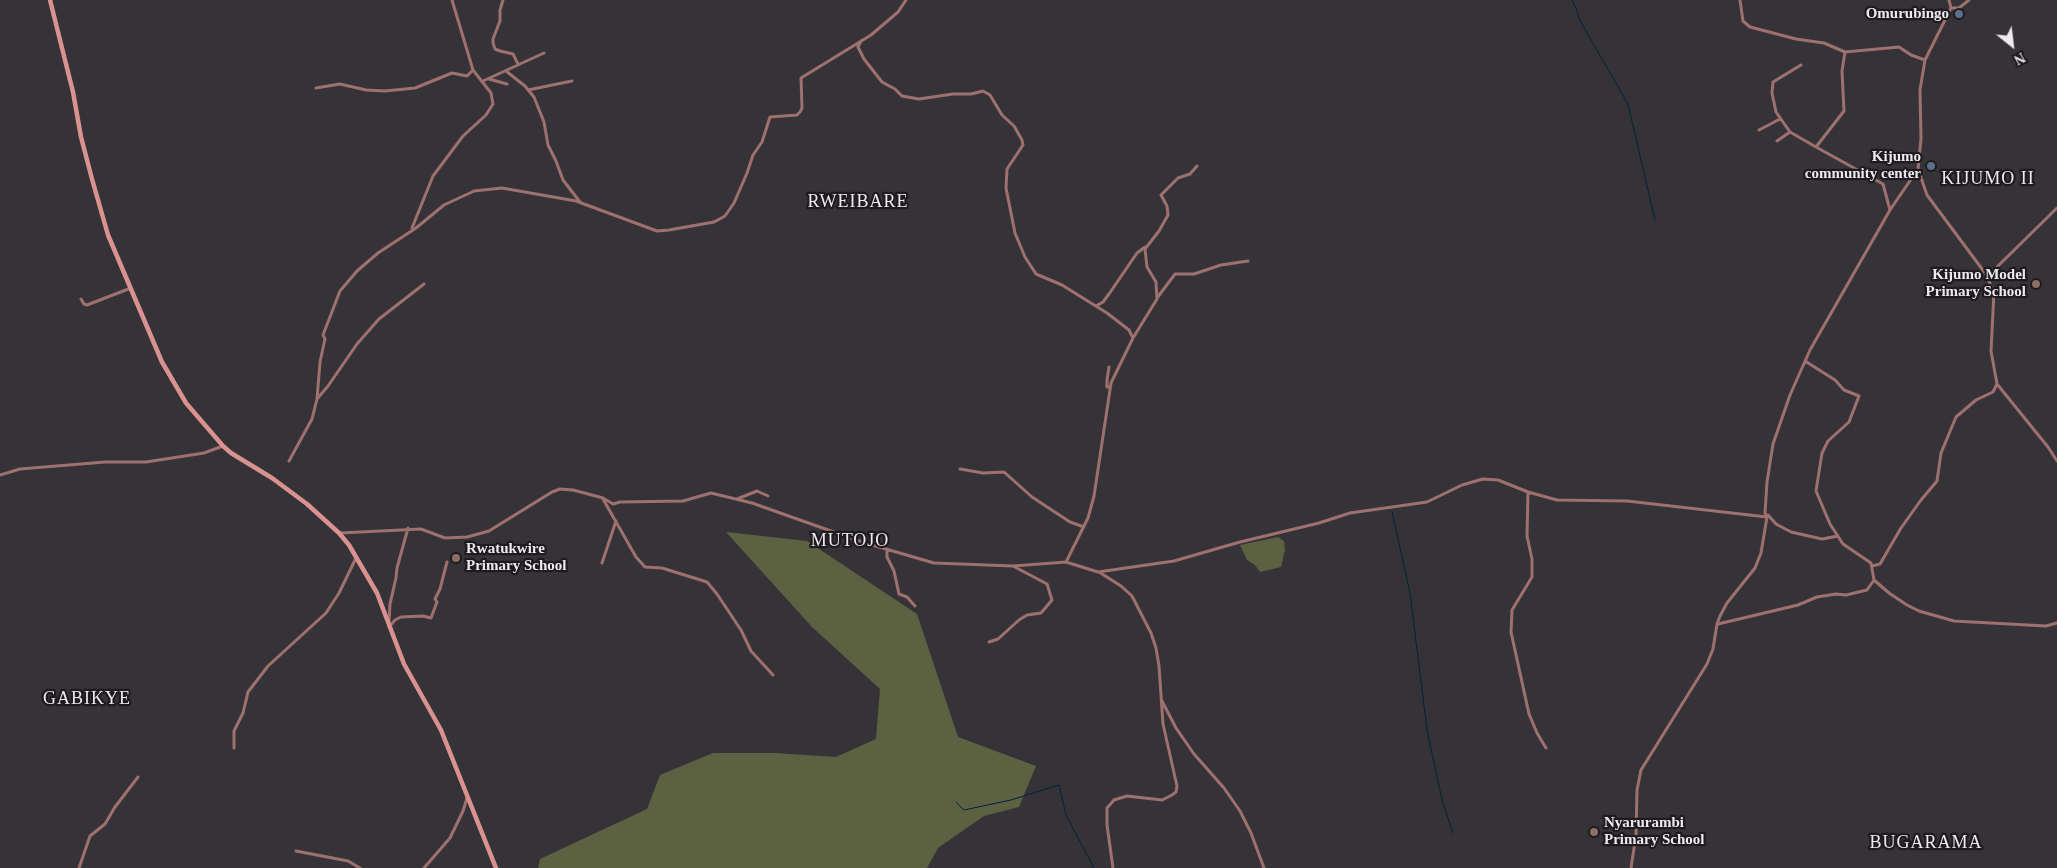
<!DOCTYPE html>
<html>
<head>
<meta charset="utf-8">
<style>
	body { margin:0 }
	#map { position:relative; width:2057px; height:868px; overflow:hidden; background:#363338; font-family:"Times New Roman",serif }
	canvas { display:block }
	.north { position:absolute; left:1987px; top:20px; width:50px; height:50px; -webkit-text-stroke:4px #1d1b1e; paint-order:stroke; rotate:151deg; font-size:14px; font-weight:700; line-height:20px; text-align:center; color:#eceaee }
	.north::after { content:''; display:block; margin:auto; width:18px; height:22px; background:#eceaee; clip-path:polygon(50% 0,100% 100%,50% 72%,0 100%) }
</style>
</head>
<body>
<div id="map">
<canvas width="2057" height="868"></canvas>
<div class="north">N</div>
</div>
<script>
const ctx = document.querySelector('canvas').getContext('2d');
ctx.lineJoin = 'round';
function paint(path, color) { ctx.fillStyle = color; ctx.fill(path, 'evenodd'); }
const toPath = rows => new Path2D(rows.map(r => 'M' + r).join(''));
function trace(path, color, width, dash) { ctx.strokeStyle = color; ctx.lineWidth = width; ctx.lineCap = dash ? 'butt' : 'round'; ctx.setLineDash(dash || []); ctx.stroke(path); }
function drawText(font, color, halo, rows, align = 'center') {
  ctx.font = font + ' "Times New Roman",serif'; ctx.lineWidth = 4.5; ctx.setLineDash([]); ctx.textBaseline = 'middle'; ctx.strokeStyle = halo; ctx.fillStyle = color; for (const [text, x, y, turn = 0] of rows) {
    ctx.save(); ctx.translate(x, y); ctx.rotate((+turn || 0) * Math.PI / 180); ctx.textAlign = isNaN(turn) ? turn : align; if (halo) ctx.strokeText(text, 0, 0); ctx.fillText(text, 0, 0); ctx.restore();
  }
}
paint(toPath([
	[726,532,807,541,917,614,958,737,1036,766,1019,807,984,816,938,848,927,868,538,868,540,859,647,809,660,775,713,753,775,753,836,757,876,739,880,689,812,627],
	[1278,537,1284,541,1285,550,1281,567,1260,572,1255,565,1247,560,1240,545]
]), '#5c6141');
trace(toPath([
	[1572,0,1576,8,1579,19,1628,104,1655,220],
	[1392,511,1410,593,1427,730,1442,800,1453,833],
	[956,802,964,810,1011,800,1059,785,1066,815,1094,868]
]), '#00223e', 1);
trace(toPath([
	[503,0,500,10,500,21,493,39,493,43,495,49,500,51,513,54,518,64],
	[1740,0,1743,21,1750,27,1796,39,1824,43,1845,52,1899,47,1911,55,1925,60],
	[1949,0,1951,8,1925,60,1920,90,1921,139,1918,169,1927,195,1985,273,1994,292,1991,351,1997,384,2048,447,2057,461],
	[1951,8,1959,8,1969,0],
	[861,41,858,47,864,59,882,82,895,89,902,96,919,99,953,94,971,94,983,91,990,95,1002,115,1014,126,1022,140,1023,145,1007,169,1006,188,1015,233,1025,257,1036,274,1062,285,1107,313,1129,330,1133,338,1111,383,1094,496,1088,518,1066,562],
	[1801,65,1773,82,1772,93,1776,112,1790,132,1816,147,1844,111,1842,71,1845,52],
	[506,71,525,86,534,97,544,122,548,145,556,161,563,180,580,202],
	[489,79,507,84],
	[483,81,544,53],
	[316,88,340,84,366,90,385,91,415,88,452,73,467,76,473,70],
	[528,90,572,81],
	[1759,130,1780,119],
	[1777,141,1790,132],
	[1816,147,1883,184,1890,210],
	[412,228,433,176,463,136,486,115,493,104,491,93,473,70,452,0],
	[1985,273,1994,270,2000,264,2057,208],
	[1157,298,1175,274,1194,274,1221,265,1248,261],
	[81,299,84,304,87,305,131,288],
	[1096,306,1103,302,1109,294,1137,253,1145,247],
	[1133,338,1157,299,1156,282,1147,267,1145,249,1159,231,1168,215,1167,206,1161,195,1178,178,1190,174,1197,166],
	[1109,367,1107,380,1107,387,1110,387],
	[317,399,320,362,325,339,323,335,340,291,357,271,378,253,416,228,444,205,474,191,502,188,576,201,657,231,669,230,714,222,725,216,734,203,747,173,753,155,762,142,770,117,797,115,800,112,802,108,801,78,871,35,898,12,906,0],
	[289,461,312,419,317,399,328,386,357,344,379,319,424,284],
	[960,469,983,473,1004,472,1032,497,1070,522,1084,527],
	[0,475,20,469,105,462,146,462,204,453,223,446],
	[1528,492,1527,536,1532,559,1532,577,1512,610,1511,632,1529,714,1537,733,1546,748],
	[603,499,636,557,645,567,662,568,707,582,717,594,741,630,751,651,773,675],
	[737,499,757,491,768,496],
	[1768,515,1776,524,1791,532,1822,539,1838,536],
	[340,533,421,529,445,538,467,537,489,531,552,492,560,489,573,490,603,498,613,504,620,502,683,501,711,493,752,503,862,542,934,563,1013,566,1066,562,1098,572,1174,561,1240,542,1319,523,1350,513,1427,502,1462,485,1483,479,1498,480,1528,492,1557,500,1627,501,1767,517],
	[887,549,887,557,894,571,899,594,907,597,915,606],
	[602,563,616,521],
	[1872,566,1880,564,1901,528,1921,500,1937,481,1941,453,1956,417,1976,400,1993,392,1997,384],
	[1099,572,1121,586,1132,596,1151,633,1156,648,1159,666,1163,724,1177,786,1176,792,1172,795,1162,800,1127,796,1114,800,1107,808,1107,825,1113,868],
	[1874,580,1889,593,1907,605,1919,611,1954,621,2046,626,2057,623],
	[389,622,390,604,396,578,397,568,408,528],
	[1718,624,1798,605,1817,597,1836,594,1846,595,1867,590,1874,580,1871,563,1843,544,1830,524,1816,491,1822,453,1828,441,1849,422,1859,396,1844,390,1835,380,1805,361],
	[389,627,395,620,401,617,423,616,431,618,437,602,435,599,440,589,447,562],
	[989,642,998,639,1019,620,1027,615,1041,613,1052,600,1047,584,1013,566],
	[1162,701,1176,728,1194,754,1224,788,1240,811,1251,833,1264,868],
	[234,748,234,731,243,713,248,692,268,666,326,613,339,593,356,558],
	[296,851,348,861,360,868],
	[79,868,90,836,105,824,115,807,138,777],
	[424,868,450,838,463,811,467,798],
	[1631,868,1636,835,1637,790,1641,770,1707,664,1713,649,1717,624,1720,616,1727,603,1755,568,1761,553,1767,517,1765,513,1767,482,1773,444,1790,395,1810,350,1890,210,1918,169]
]), '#9e716f', 3);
trace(toPath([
	[50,0,73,92,81,137,92,179,108,235,162,362,186,403,223,446,231,453,272,478,307,504,339,533,349,545,377,593,404,664,441,730,496,868]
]), '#d9928f', 4.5);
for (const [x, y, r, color] of [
	[1959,14,5,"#5c6f8a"],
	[1931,166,5,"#5c6f8a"],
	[2036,284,5,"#8d6e63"],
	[456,558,5,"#8d6e63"],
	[1594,832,5,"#8d6e63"]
]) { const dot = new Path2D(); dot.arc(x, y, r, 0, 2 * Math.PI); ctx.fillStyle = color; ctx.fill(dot); trace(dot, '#1d1b1e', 2); }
drawText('bold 15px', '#eceaee', '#1d1b1e', [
	["Omurubingo",1949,14],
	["Kijumo",1921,157],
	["community center",1921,174],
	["Kijumo Model",2026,275],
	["Primary School",2026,292],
	["Rwatukwire",466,549,"left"],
	["Primary School",466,566,"left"],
	["Nyarurambi",1604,823,"left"],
	["Primary School",1604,840,"left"]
], 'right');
ctx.letterSpacing = '1px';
drawText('18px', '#eceaee', '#1d1b1e', [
	["KIJUMO II",1988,179],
	["RWEIBARE",858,202],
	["MUTOJO",850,541],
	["GABIKYE",87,699],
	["BUGARAMA",1926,843]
]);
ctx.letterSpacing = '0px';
</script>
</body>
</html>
